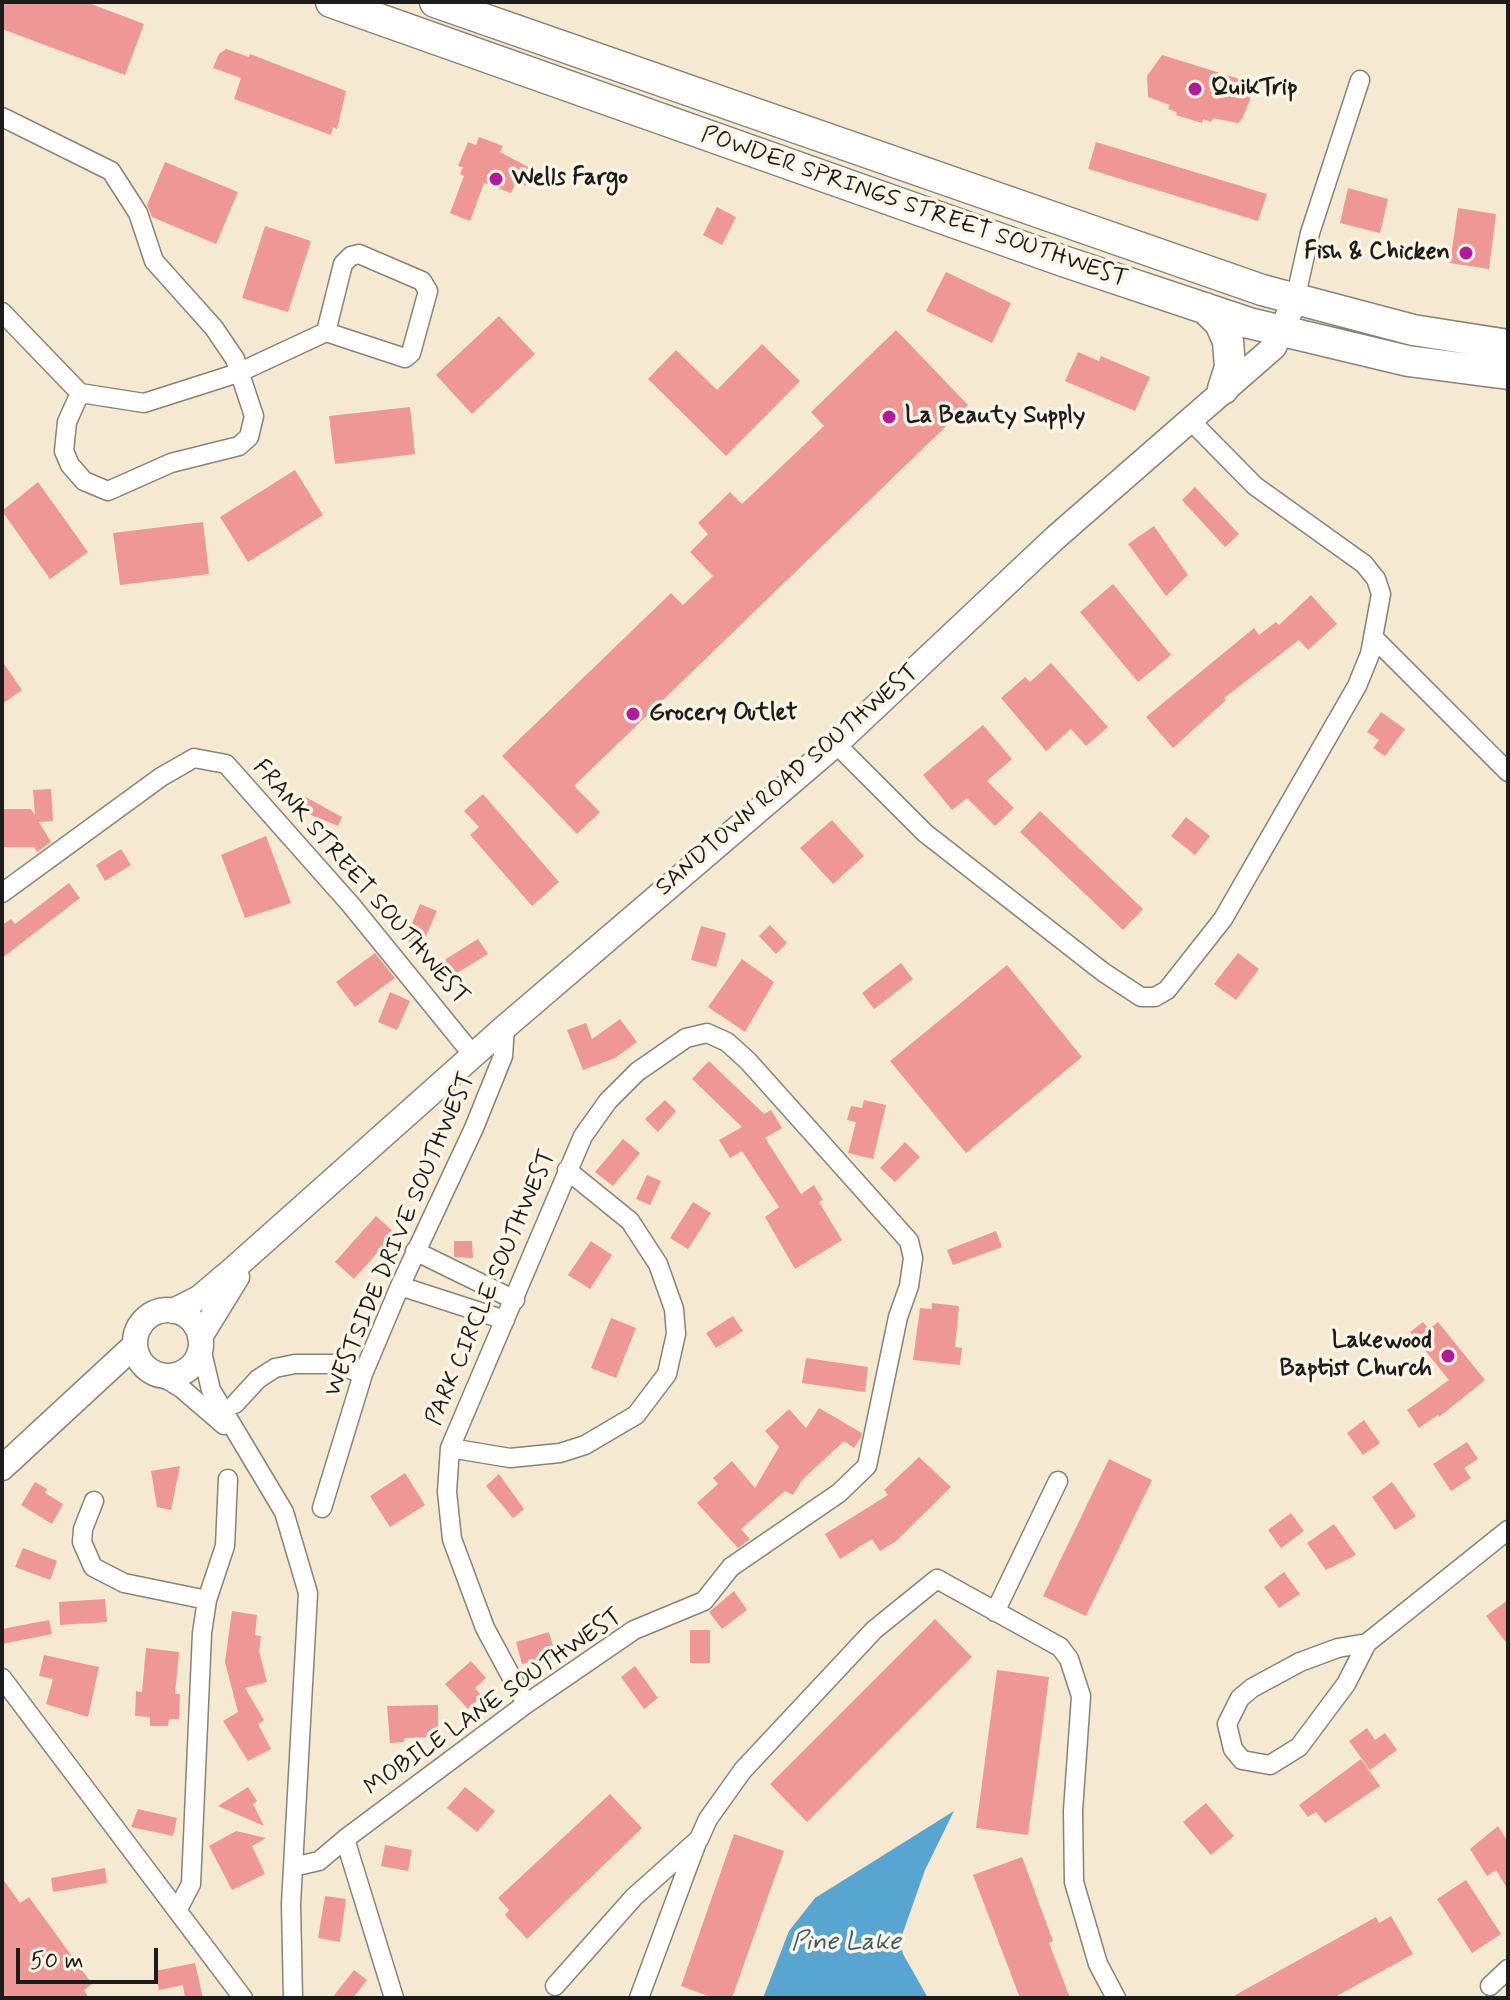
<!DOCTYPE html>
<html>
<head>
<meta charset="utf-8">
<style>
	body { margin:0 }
	#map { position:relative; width:1510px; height:2000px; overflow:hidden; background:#f5ead1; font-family:Mynerve,sans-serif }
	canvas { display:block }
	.frame { position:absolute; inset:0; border:4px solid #1c1c1c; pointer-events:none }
	.scale { position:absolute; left:16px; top:1948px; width:142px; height:36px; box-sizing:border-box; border:4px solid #1c1c1c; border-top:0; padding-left:10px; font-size:24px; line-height:28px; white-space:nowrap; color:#1c1c1c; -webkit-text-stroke:6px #fcf5e5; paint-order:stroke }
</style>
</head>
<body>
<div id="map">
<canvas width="1510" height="2000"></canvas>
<div class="frame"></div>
<div class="scale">50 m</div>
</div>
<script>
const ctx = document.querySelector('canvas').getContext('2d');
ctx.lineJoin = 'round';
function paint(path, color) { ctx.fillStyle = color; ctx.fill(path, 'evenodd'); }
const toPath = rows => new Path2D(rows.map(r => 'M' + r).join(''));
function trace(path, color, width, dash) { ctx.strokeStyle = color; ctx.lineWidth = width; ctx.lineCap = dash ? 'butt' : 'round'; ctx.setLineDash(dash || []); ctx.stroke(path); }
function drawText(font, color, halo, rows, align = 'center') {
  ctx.font = font + ' Mynerve,sans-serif'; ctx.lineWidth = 7; ctx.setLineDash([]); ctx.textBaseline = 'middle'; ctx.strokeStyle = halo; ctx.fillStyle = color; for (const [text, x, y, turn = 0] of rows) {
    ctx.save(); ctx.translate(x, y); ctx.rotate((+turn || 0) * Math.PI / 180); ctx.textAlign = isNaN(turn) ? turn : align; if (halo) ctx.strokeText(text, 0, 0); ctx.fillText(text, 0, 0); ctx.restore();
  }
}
paint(toPath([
	[954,1811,925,1870,900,1941,903,1954,928,1998,763,1998,789,1931,815,1898]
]), '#58a5d1');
paint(toPath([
	[2,2,86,2,144,24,125,75,2,29],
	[226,49,249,57,250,54,346,91,337,129,333,127,331,135,234,99,241,78,213,68,219,54],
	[1162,55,1246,81,1250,100,1242,119,1238,123,1213,118,1211,122,1203,119,1202,123,1176,115,1177,112,1168,109,1170,105,1148,97,1147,76],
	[479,137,503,146,500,152,532,169,526,186,516,182,511,193,484,183,470,221,450,213,464,176,460,174,463,167,458,166,468,142,476,145],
	[1096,142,1267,194,1258,221,1088,169],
	[165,162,238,192,216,244,152,217,147,205],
	[1348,188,1388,199,1380,233,1340,223],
	[717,207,736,217,722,245,703,235],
	[1458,208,1496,214,1489,269,1450,263],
	[265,226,311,241,288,312,242,298],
	[946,272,1011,303,992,343,926,311],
	[499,316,535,354,472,414,436,375],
	[896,330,968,405,574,786,600,812,577,834,502,756,671,593,683,605,713,576,690,552,708,534,698,523,730,492,742,504,824,426,811,412],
	[762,344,800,381,726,456,648,379,676,350,717,390],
	[1078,352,1099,361,1101,356,1150,377,1135,411,1065,381],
	[410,407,415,454,335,464,329,416],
	[295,470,323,515,248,562,220,517],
	[38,482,88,552,50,579,2,511],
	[1195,487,1239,534,1225,547,1182,500],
	[203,522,209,574,120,585,113,533],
	[1154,526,1188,575,1166,596,1128,544],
	[1113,584,1171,655,1138,682,1080,612],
	[1311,595,1337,624,1308,650,1299,640,1224,698,1226,700,1173,748,1146,717,1254,628,1259,635,1276,622,1279,625],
	[2,661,22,690,2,704],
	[1051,663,1108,727,1086,746,1071,729,1046,751,1001,698,1025,677,1030,682],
	[1381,712,1405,729,1385,756,1373,748,1379,740,1367,732],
	[983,725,1012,759,987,781,1014,808,995,826,967,798,952,810,923,775],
	[51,789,53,821,39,822,51,842,37,852,34,847,2,847,2,809,31,809,35,815,33,790],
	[483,794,559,882,532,906,470,835,479,827,464,811],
	[304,796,342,817,338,826,299,810],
	[1040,811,1143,909,1123,930,1020,832],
	[1186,817,1210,836,1195,855,1171,836],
	[832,820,864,856,833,884,800,848],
	[266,836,291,903,245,918,221,855],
	[121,849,131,865,105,881,96,865],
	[69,883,80,898,2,958,2,925,11,919,15,924],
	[420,904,437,911,421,947,405,940],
	[770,925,787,943,776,954,759,936],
	[701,926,726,933,716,967,691,960],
	[478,939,488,954,442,982,433,967],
	[375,953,395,978,355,1007,336,982],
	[1238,953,1259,969,1236,1000,1214,984],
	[742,959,774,982,745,1032,708,1007],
	[901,963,913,979,874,1009,862,993],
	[1007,965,1082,1057,966,1153,890,1061],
	[390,992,410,1001,397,1030,378,1022],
	[620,1019,637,1042,615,1058,583,1070,567,1030,586,1023,592,1039],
	[709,1061,764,1114,771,1110,782,1128,765,1138,801,1194,814,1185,823,1200,819,1202,842,1240,795,1269,765,1217,779,1207,742,1151,730,1158,719,1140,742,1127,692,1079],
	[665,1100,676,1111,658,1132,645,1119],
	[864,1100,886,1105,873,1159,848,1153,856,1122,847,1120,851,1106,862,1108],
	[623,1139,640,1153,613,1186,595,1172],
	[905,1142,920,1157,895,1182,880,1168],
	[647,1175,661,1181,650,1205,636,1199],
	[693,1202,711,1213,688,1249,670,1238],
	[376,1216,395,1233,354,1279,335,1262],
	[996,1231,1002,1247,953,1265,947,1250],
	[454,1241,472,1241,473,1258,454,1257],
	[591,1241,612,1255,590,1289,568,1275],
	[932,1303,959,1306,955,1347,962,1348,960,1365,913,1360,920,1308,932,1309],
	[733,1316,743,1331,716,1348,706,1333],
	[611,1318,636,1328,616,1378,591,1368],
	[1423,1322,1429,1329,1438,1322,1485,1380,1439,1417,1438,1415,1419,1428,1407,1410,1449,1380,1410,1332],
	[806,1358,868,1367,865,1392,802,1383],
	[819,1408,862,1433,861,1437,854,1448,844,1441,802,1480,793,1495,785,1491,741,1529,750,1539,738,1548,697,1503,718,1484,713,1478,732,1461,755,1488,779,1447,765,1431,789,1409,806,1428],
	[1364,1420,1380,1443,1363,1455,1347,1433],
	[1467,1442,1478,1459,1464,1468,1471,1478,1451,1491,1433,1464],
	[919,1457,951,1487,895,1542,880,1551,872,1539,840,1559,825,1534,888,1495,884,1490],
	[1109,1459,1152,1480,1086,1616,1043,1596],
	[180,1466,171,1510,157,1507,151,1471],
	[405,1473,425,1505,390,1527,370,1496],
	[499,1474,524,1509,513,1518,486,1486],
	[35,1482,47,1489,45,1493,63,1504,52,1524,21,1505],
	[1392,1482,1416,1516,1395,1530,1372,1497],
	[1291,1513,1304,1531,1281,1548,1268,1530],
	[1334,1524,1356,1555,1326,1570,1307,1543],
	[23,1548,57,1561,50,1580,15,1567],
	[1284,1572,1300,1594,1279,1608,1264,1587],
	[734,1591,747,1610,722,1629,709,1612],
	[105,1599,107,1622,60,1625,59,1602],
	[1508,1600,1508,1645,1486,1616],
	[232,1611,257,1615,255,1635,261,1636,259,1651,267,1682,245,1688,264,1720,258,1724,271,1749,248,1761,223,1721,238,1712,225,1662],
	[935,1619,972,1657,807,1822,770,1784],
	[49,1620,52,1634,2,1644,2,1629],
	[690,1630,710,1630,710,1663,690,1663],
	[549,1632,556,1657,522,1664,516,1642],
	[146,1648,179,1652,175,1694,180,1694,179,1719,169,1719,168,1726,150,1726,150,1717,135,1716,136,1691,142,1692],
	[44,1655,99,1667,88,1717,46,1704,53,1679,39,1676],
	[471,1661,486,1678,475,1688,482,1696,468,1709,445,1684],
	[635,1666,658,1698,644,1709,621,1677],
	[997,1670,1049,1677,1028,1835,976,1828],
	[438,1705,438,1737,404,1738,404,1742,390,1743,387,1706],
	[1367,1728,1375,1740,1385,1733,1397,1750,1370,1770,1349,1741],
	[1361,1759,1380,1786,1325,1823,1316,1812,1308,1817,1299,1805],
	[248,1787,257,1801,253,1804,264,1826,218,1806],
	[465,1787,495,1811,477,1832,447,1808],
	[610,1794,642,1828,527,1939,505,1915,509,1910,498,1898],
	[1206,1803,1234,1836,1211,1855,1183,1822],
	[138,1809,177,1818,173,1836,131,1827],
	[1498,1826,1508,1842,1508,1890,1496,1870,1487,1876,1470,1849],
	[236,1831,266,1838,252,1846,265,1874,232,1890,209,1846],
	[734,1834,784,1851,732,1998,714,1998,681,1986],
	[385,1845,412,1850,408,1871,381,1866],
	[1022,1857,1053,1941,1049,1943,1070,1998,1020,1998,973,1875],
	[105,1868,107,1883,53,1892,51,1878],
	[2,1878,20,1903,29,1897,92,1984,84,1990,89,1998,2,1998],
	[1466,1880,1501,1934,1472,1953,1437,1899],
	[325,1896,346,1899,340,1942,318,1938],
	[1391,1916,1413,1954,1333,1998,1230,1998,1376,1917,1379,1923],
	[195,1963,203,1998,185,1998,183,1985,159,1990,155,1971],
	[354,1970,367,1980,353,1998,332,1998]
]), '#ef9794');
const minor = toPath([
	[2,117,111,171,138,213,154,261,214,328,235,359,254,416,249,437,239,446,171,463,108,491,84,481,70,465,64,451,67,422,80,393],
	[1295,300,1310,233,1360,80],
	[2,312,80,393,144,403,238,373,326,332,405,358,411,353,428,291,422,281,359,254,351,256,343,264,326,332],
	[1374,638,1508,772],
	[836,744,925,833,1103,972,1141,997,1155,997,1167,990,1223,919,1357,686,1370,654,1381,594,1376,579,1364,564,1255,486,1189,419],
	[2,893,161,777,194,758,226,764,351,905,473,1055],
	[415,1251,515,1300],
	[400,1286,505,1320],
	[201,1348,211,1390,284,1512,308,1593,291,1904,293,1998],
	[158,1374,181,1388,224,1425],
	[235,1404,258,1379,275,1368,295,1364,336,1364,363,1374],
	[450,1448,510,1458,560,1453,585,1445,636,1415,667,1374,676,1334,674,1309,658,1264,630,1221,567,1170],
	[94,1501,83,1529,82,1542,93,1567,124,1583,207,1600],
	[322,1508,363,1374,400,1286,474,1128,503,1056,505,1027],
	[995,1612,1058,1481],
	[1367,1643,1338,1648,1300,1662,1252,1688,1240,1698,1227,1724,1233,1749,1242,1760,1270,1765,1299,1747,1346,1684,1367,1643,1508,1530],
	[2,1678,243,1998],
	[345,1839,526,1704,634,1630,704,1601,731,1567,839,1493,867,1466,898,1317,909,1286,913,1258,909,1241,748,1061,727,1042,707,1033,686,1038,637,1072,608,1101,583,1136,450,1448,447,1492,452,1539,485,1628,526,1704],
	[293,1867,319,1861,345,1839,394,1998],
	[178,1909,191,1884,202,1633,207,1600,225,1546,228,1479],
	[555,1986,634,1897,699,1839,708,1819,743,1770,874,1630,937,1579,1060,1647,1069,1659,1081,1696,1073,1811,1074,1882,1098,1964,1116,1998],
	[1490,1986,1508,1969],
	[639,1998,697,1842]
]);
const tertiary = toPath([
	'135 1343a33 33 0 1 1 66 0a33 33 0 1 1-66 0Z',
	[173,1311,199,1298,231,1271,505,1027,836,744,1055,538,1274,347,1295,300],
	[200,1337,237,1277],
	[2,1468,135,1345]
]);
const primary = toPath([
	[331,2,1063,261,1249,323,1408,361,1508,374],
	[435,2,1262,290,1413,330,1508,345],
	[1205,308,1220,323,1228,341,1230,367,1223,389]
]);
trace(minor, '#888376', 21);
trace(tertiary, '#888376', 27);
trace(primary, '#888376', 33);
trace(minor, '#fff', 18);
trace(tertiary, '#fff', 24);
trace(primary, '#fff', 30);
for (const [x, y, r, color] of [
	[1195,89,8,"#b5179e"],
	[496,179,8,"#b5179e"],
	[1466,253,8,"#b5179e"],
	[889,417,8,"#b5179e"],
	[633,714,8,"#b5179e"],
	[1448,1356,8,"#b5179e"]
]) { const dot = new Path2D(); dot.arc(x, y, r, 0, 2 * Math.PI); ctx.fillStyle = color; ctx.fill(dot); trace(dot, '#fcf5e5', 3); }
drawText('bold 24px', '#1c1c1c', '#fcf5e5', [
	["QuikTrip",1211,89],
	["Wells Fargo",512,179],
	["Fish & Chicken",1450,253,"right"],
	["La Beauty Supply",905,417],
	["Grocery Outlet",649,714],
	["Lakewood",1432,1342,"right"],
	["Baptist Church",1432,1370,"right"]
], 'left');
drawText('24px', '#1c1c1c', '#fcf5e5', [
	["POWDER SPRINGS STREET SOUTHWEST",914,208,19],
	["SANDTOWN ROAD SOUTHWEST",788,781,-41],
	["FRANK STREET SOUTHWEST",360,883,49],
	["WESTSIDE DRIVE SOUTHWEST",401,1235,-67],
	["PARK CIRCLE SOUTHWEST",492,1288,-67],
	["MOBILE LANE SOUTHWEST",494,1703,-35]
]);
drawText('italic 26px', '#375a6d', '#fcf5e5', [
	["Pine Lake",846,1944]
]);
</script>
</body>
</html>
